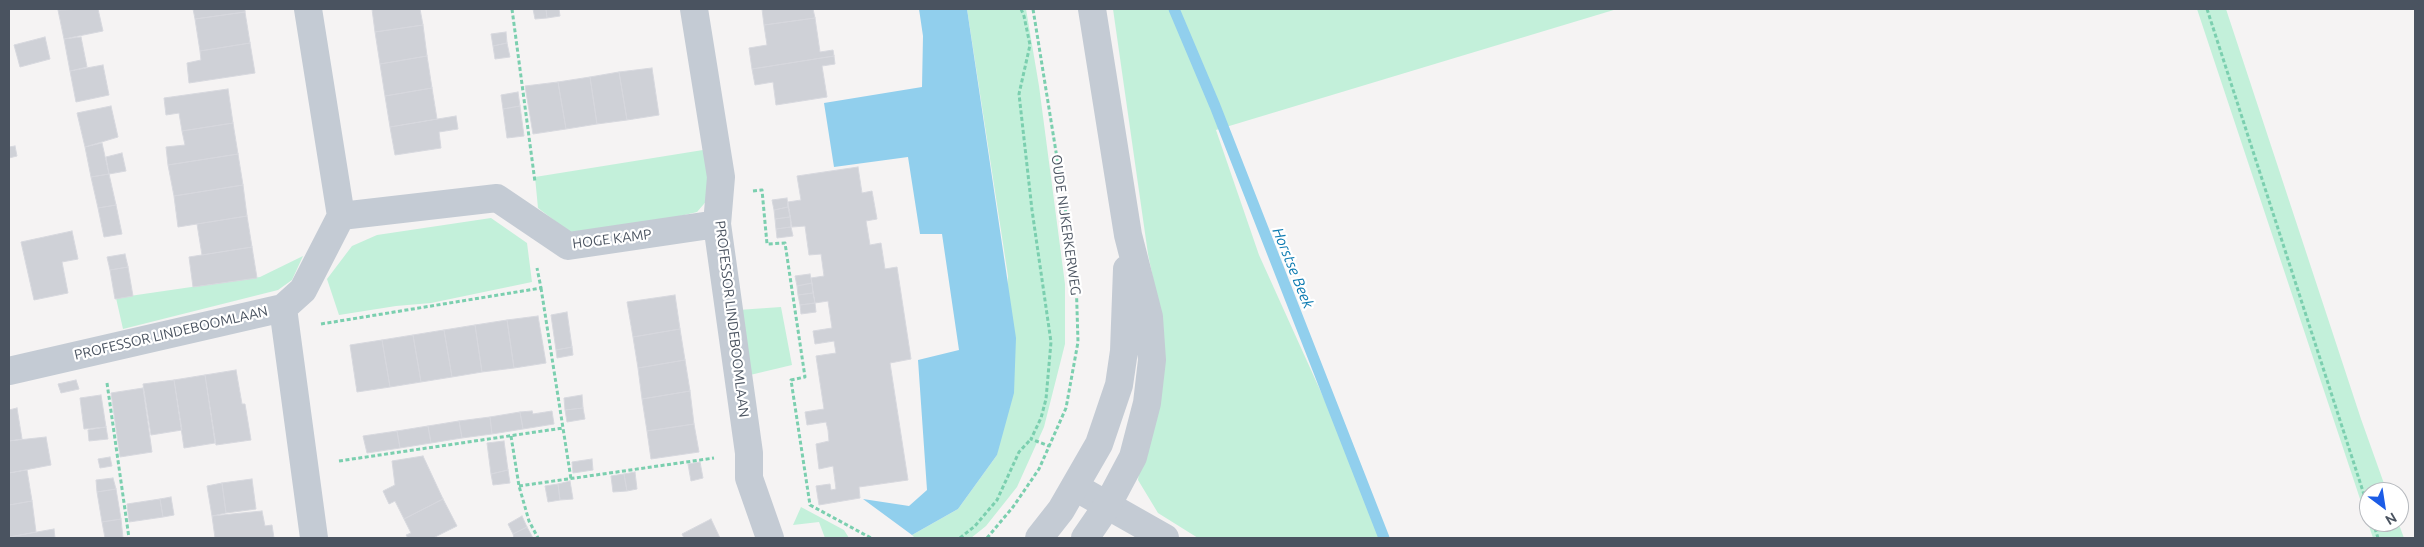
<!DOCTYPE html>
<html>
<head>
<meta charset="utf-8">
<style>
	body { margin:0 }
	#map { position:relative; width:2424px; height:547px; overflow:hidden; background:#f5f3f3; font-family:Ubuntu,sans-serif }
	canvas { display:block }
	.frame { position:absolute; inset:0; border:10px solid #4a5360; pointer-events:none }
	.north { position:absolute; left:2359px; top:482px; width:50px; height:50px; box-sizing:border-box; background:#fff; border:1px solid #b7babf; border-radius:50%; rotate:149deg; font-size:14px; font-weight:700; line-height:20px; text-align:center; color:#4a5360 }
	.north::after { content:''; display:block; margin:auto; width:18px; height:22px; background:#1c5ce6; clip-path:polygon(50% 0,100% 100%,50% 72%,0 100%) }
</style>
</head>
<body>
<div id="map">
<canvas width="2424" height="547"></canvas>
<div class="frame"></div>
<div class="north">N</div>
</div>
<script>
const ctx = document.querySelector('canvas').getContext('2d');
ctx.lineJoin = 'round';
function paint(path, color) { ctx.fillStyle = color; ctx.fill(path, 'evenodd'); }
const toPath = rows => new Path2D(rows.map(r => 'M' + r).join(''));
function trace(path, color, width, dash) { ctx.strokeStyle = color; ctx.lineWidth = width; ctx.lineCap = dash ? 'butt' : 'round'; ctx.setLineDash(dash || []); ctx.stroke(path); }
function drawText(font, color, halo, rows, align = 'center') {
  ctx.font = font + ' Ubuntu,sans-serif'; ctx.lineWidth = 4.5; ctx.setLineDash([]); ctx.textBaseline = 'middle'; ctx.strokeStyle = halo; ctx.fillStyle = color; for (const [text, x, y, turn = 0] of rows) {
    ctx.save(); ctx.translate(x, y); ctx.rotate((+turn || 0) * Math.PI / 180); ctx.textAlign = isNaN(turn) ? turn : align; if (halo) ctx.strokeText(text, 0, 0); ctx.fillText(text, 0, 0); ctx.restore();
  }
}
paint(toPath([
	[967,9,1026,9,1039,86,1065,284,1065,344,1044,427,1017,487,986,526,971,538,915,538,912,535,958,509,997,455,1008,276],
	[1113,9,1617,9,1216,130,1259,255,1387,538,1198,538,1158,513,1138,480,1161,317,1148,254],
	[2197,9,2226,9,2361,419,2387,492,2369,492,2369,522,2398,522,2404,538,2373,538],
	[703,150,711,182,710,197,697,212,672,218,572,234,538,208,535,177],
	[491,218,527,243,532,282,431,303,396,306,339,315,327,279,352,246,377,235],
	[303,256,292,280,278,290,123,329,116,298,260,277],
	[781,307,792,365,750,375,738,310],
	[801,507,844,530,849,538,825,538,819,522,793,525]
]), '#c3f0da');
paint(toPath([
	[919,9,967,9,1016,338,1014,393,997,455,958,509,912,535,863,499,909,506,927,490,918,360,959,350,942,234,920,234,908,157,834,167,824,103,922,87,923,36]
]), '#91cfed');
trace(toPath([
	[1174,9,1215,106,1384,538]
]), '#91cfed', 11);
const building = toPath([
	[98,9,103,31,64,39,58,10,98,9],
	[193,9,245,9,245,12,195,19,193,9],
	[372,9,420,9,423,25,375,32,372,9],
	[533,9,546,9,547,18,535,19,533,9],
	[546,9,559,9,560,16,547,18,546,9],
	[762,9,813,9,815,18,764,25,762,9],
	[245,12,250,43,200,51,195,19,245,12],
	[815,18,820,52,833,50,834,56,752,69,749,48,767,45,764,25,815,18],
	[423,25,427,56,380,64,375,32,423,25],
	[506,32,507,43,493,46,491,34,506,32],
	[45,37,50,59,20,67,14,45,45,37],
	[81,37,87,67,70,71,64,39,81,37],
	[250,43,255,73,189,83,187,63,201,60,200,51,250,43],
	[507,43,510,57,495,59,493,46,507,43],
	[427,56,432,88,385,96,380,64,427,56],
	[834,56,835,64,822,66,827,97,776,105,773,82,755,85,752,69,834,56],
	[103,65,109,95,76,102,70,71,103,65],
	[652,68,659,115,627,120,619,72,652,68],
	[619,72,627,120,597,124,590,77,619,72],
	[590,77,597,124,566,129,558,82,590,77],
	[558,82,566,129,533,134,525,86,558,82],
	[432,88,437,119,390,127,385,96,432,88],
	[228,89,233,123,182,131,179,113,166,115,164,98,228,89],
	[518,92,520,106,503,109,501,95,518,92],
	[111,106,118,137,85,147,77,113,111,106],
	[520,106,524,136,507,138,503,109,520,106],
	[456,116,458,129,439,132,441,148,395,155,390,127,456,116],
	[233,123,238,154,168,165,166,147,185,145,182,131,233,123],
	[102,143,109,174,91,177,85,147,102,143],
	[15,146,17,156,9,158,9,147,15,146],
	[122,153,126,171,109,174,106,157,122,153],
	[238,154,243,185,174,196,168,165,238,154],
	[858,167,862,193,872,191,877,219,866,221,870,245,881,243,885,269,897,267,911,359,890,363,908,480,859,487,860,498,819,505,816,486,830,484,831,490,836,489,833,466,819,469,816,444,829,441,828,430,826,422,807,425,805,412,824,409,816,356,836,353,834,341,815,344,813,331,832,328,828,301,815,303,811,278,824,276,821,254,809,255,805,226,792,227,788,202,801,200,797,176,858,167],
	[109,174,116,205,98,208,91,177,109,174],
	[243,185,247,216,178,227,174,196,243,185],
	[787,198,788,207,774,210,772,200,787,198],
	[116,205,122,234,104,237,98,208,116,205],
	[788,207,790,217,775,219,774,210,788,207],
	[247,216,252,247,202,255,197,224,247,216],
	[790,217,791,227,776,229,775,219,790,217],
	[791,227,793,236,777,238,776,229,791,227],
	[72,231,78,259,62,262,68,293,34,300,21,242,72,231],
	[252,247,257,278,193,287,189,257,252,247],
	[125,254,128,267,110,270,107,257,125,254],
	[128,267,133,296,115,299,110,270,128,267],
	[810,274,812,283,797,286,795,276,810,274],
	[812,283,813,293,798,295,797,286,812,283],
	[813,293,815,303,800,305,798,295,813,293],
	[675,295,680,329,633,337,627,302,675,295],
	[815,303,816,312,801,314,800,305,815,303],
	[567,312,572,347,556,350,551,315,567,312],
	[538,316,546,363,514,368,507,320,538,316],
	[507,320,514,368,482,372,475,325,507,320],
	[475,325,482,372,452,377,444,330,475,325],
	[680,329,685,360,638,368,633,337,680,329],
	[444,330,452,377,421,382,413,335,444,330],
	[413,335,421,382,390,387,382,340,413,335],
	[382,340,390,387,357,392,350,345,382,340],
	[572,347,573,355,557,358,556,350,572,347],
	[685,360,690,391,642,399,638,368,685,360],
	[236,370,242,404,245,404,251,440,216,445,205,375,236,370],
	[205,375,215,443,184,448,174,380,205,375],
	[76,380,79,389,61,393,58,384,76,380],
	[174,380,182,430,151,435,143,384,174,380],
	[143,388,152,452,120,457,111,393,143,388],
	[690,391,694,424,647,431,642,399,690,391],
	[101,395,106,427,84,429,80,398,101,395],
	[582,395,583,408,565,410,564,398,582,395],
	[17,408,22,439,9,441,9,410,17,408],
	[583,408,585,419,567,422,565,410,583,408],
	[532,411,533,414,552,411,554,424,523,429,520,412,532,411],
	[520,412,523,429,492,434,490,417,520,412],
	[490,417,492,434,462,438,459,421,490,417],
	[459,421,462,438,431,443,428,426,459,421],
	[694,424,699,452,651,459,647,431,694,424],
	[428,426,431,443,400,448,397,431,428,426],
	[106,427,108,439,89,441,88,430,106,427],
	[397,431,400,448,367,453,363,436,397,431],
	[46,437,51,465,9,473,9,441,46,437],
	[504,441,508,470,491,474,487,443,504,441],
	[423,456,443,499,404,519,395,501,389,504,383,491,395,485,392,461,423,456],
	[110,457,112,466,100,468,98,459,110,457],
	[592,459,593,470,573,473,572,462,592,459],
	[700,462,703,478,691,481,688,464,700,462],
	[27,470,32,501,9,505,9,473,27,470],
	[508,470,510,483,493,485,491,474,508,470],
	[635,472,637,489,627,491,624,474,635,472],
	[624,474,627,491,613,492,611,476,624,474],
	[113,478,116,489,97,492,96,480,113,478],
	[252,479,256,509,226,513,222,483,252,479],
	[570,481,573,499,560,500,558,484,570,481],
	[222,483,226,513,212,516,207,486,222,483],
	[558,484,560,500,548,502,545,486,558,484],
	[116,489,121,519,102,522,97,492,116,489],
	[171,497,174,515,163,517,160,499,171,497],
	[160,499,163,517,129,522,127,504,160,499],
	[443,499,457,526,433,538,408,538,406,535,411,533,404,519,443,499],
	[32,501,36,532,9,537,9,505,32,501],
	[262,511,265,526,272,525,274,538,215,538,212,516,262,511],
	[522,516,527,527,513,534,508,524,522,516],
	[121,519,123,538,105,538,102,522,121,519],
	[711,519,720,538,684,538,682,534,711,519],
	[527,527,533,538,514,538,513,534,527,527],
	[54,529,55,538,9,538,9,537,54,529]
]);
paint(building, '#cfd1d7');
trace(building, '#d7d8de', 1);
trace(toPath([
	[512,9,535,182],
	[1021,9,1024,16,1030,45,1019,94,1032,210,1051,342,1046,399,1041,418,1031,439,1049,446],
	[2207,9,2369,510],
	[753,191,762,190,767,244,785,243,805,377,791,380,810,505,871,538],
	[541,288,571,479],
	[321,324,541,288,537,268],
	[107,383,129,538],
	[511,436,519,486,529,521,538,538],
	[339,461,563,428],
	[519,486,714,458],
	[2373,522,2378,538],
	[960,538,975,526,997,500,1019,452,1031,439],
	[987,538,1013,507,1039,469,1066,408,1078,342,1076,276,1033,9]
]), '#7bcfaf', 3, [4, 2.5]);
trace(toPath([
	[308,9,341,216,497,198,568,246,717,224],
	[694,9,721,177,717,224,749,453,749,478,770,538],
	[283,308,314,538],
	[9,371,283,308,303,290,341,216],
	[1075,487,1165,538]
]), '#c4cbd4', 28);
trace(toPath([
	[1039,538,1061,510,1099,444,1119,385,1124,351,1127,269],
	[1085,538,1107,506,1133,457,1147,403,1152,360,1149,317,1128,235,1092,9]
]), '#c4cbd4', 28);
drawText('14px', '#4a5360', '#fff', [
	["OUDE NIJKERKERWEG",1066,225,82],
	["HOGE KAMP",612,239,-7],
	["PROFESSOR LINDEBOOMLAAN",732,319,83],
	["PROFESSOR LINDEBOOMLAAN",171,333,-13]
]);
drawText('italic 15px', '#0d7bb1', '#fff', [
	["Horstse Beek",1293,268,68]
]);
</script>
</body>
</html>
